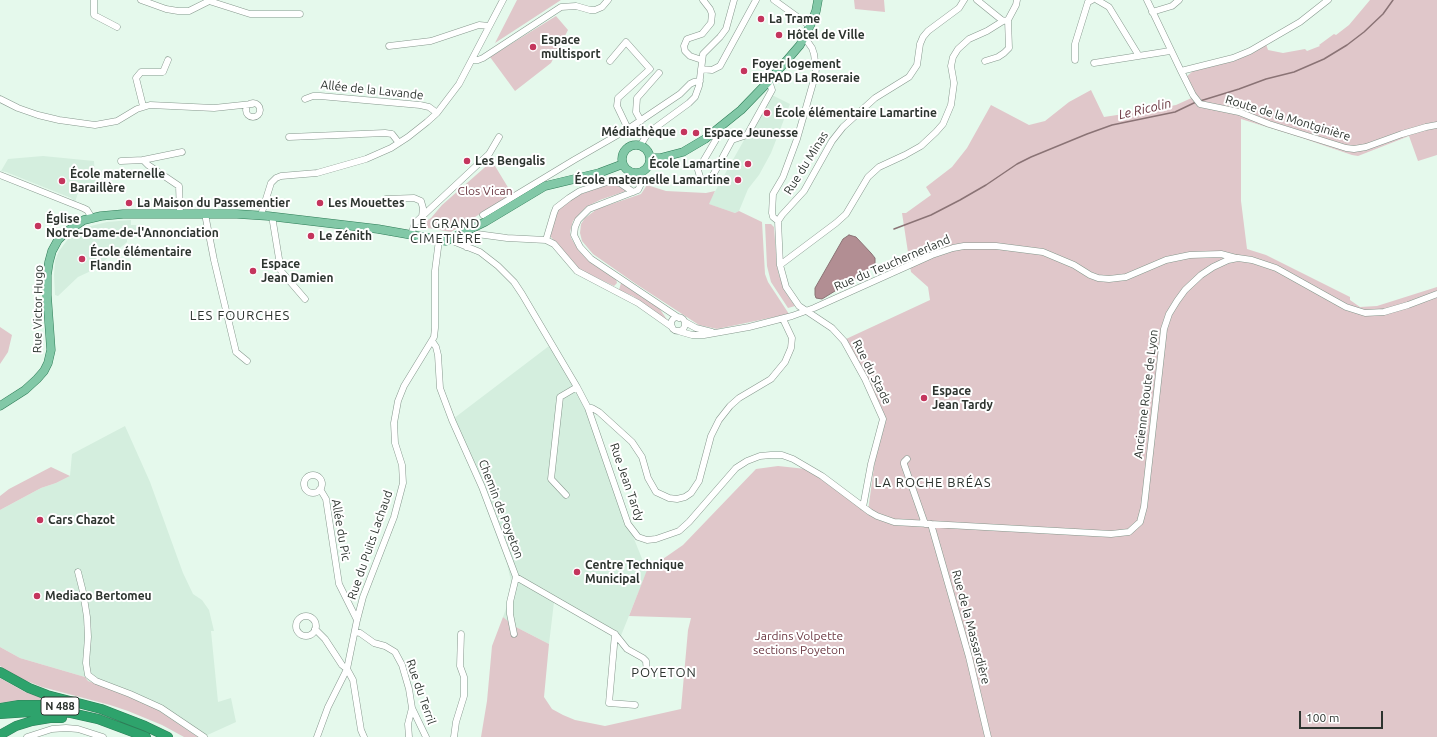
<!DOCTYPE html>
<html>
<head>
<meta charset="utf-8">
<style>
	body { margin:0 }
	#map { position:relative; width:1437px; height:737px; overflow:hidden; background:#e5f9ec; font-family:Ubuntu,sans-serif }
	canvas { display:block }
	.scale { position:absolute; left:1299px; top:711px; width:84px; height:18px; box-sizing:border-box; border:2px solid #2d342f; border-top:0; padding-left:5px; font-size:12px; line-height:14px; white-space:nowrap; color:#2d342f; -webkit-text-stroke:3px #fff; paint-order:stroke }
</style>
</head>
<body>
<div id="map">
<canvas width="1437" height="737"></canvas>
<div class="scale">100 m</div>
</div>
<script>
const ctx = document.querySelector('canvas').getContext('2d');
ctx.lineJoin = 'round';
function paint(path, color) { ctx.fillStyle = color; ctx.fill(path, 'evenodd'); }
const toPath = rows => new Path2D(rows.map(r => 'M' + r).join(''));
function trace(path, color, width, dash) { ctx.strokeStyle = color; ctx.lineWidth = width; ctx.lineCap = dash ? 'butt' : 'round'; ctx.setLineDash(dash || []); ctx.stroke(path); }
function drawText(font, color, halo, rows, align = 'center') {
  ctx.font = font + ' Ubuntu,sans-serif'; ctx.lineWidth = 4; ctx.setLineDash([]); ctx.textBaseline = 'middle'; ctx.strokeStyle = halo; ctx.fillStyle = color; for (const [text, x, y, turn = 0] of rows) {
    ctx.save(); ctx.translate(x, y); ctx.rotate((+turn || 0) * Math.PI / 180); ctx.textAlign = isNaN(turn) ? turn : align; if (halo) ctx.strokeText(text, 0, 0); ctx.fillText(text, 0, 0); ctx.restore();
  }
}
paint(toPath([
	[770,94,790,104,771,153,759,175,748,189,739,211,735,213,708,204],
	[43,156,94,161,96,190,79,190,75,202,71,198,6,172,1,171,8,159],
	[131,220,131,225,136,225,136,231,127,239,127,242,93,270,78,277,58,296,55,295,54,275,55,261,59,251,68,239,78,230,85,229,87,227,107,222],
	[549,346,582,395,628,524,647,571,620,638,554,602,549,644,514,626,503,617,507,606,511,581,507,564,453,419],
	[125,426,150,482,183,573,193,594,202,600,209,610,214,631,211,631,218,702,231,698,236,722,203,737,198,737,191,731,102,686,88,681,85,677,20,658,0,647,0,510,41,488,56,483,70,476,72,454]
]), '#d4eede');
paint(toPath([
	[517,0,561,0,495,43],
	[854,0,884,0,885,12,855,9],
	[1370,0,1437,0,1437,155,1418,161,1409,136,1358,156,1352,155,1302,138,1241,119,1241,201,1247,249,1266,255,1350,297,1350,300,1360,307,1377,306,1437,287,1437,737,481,737,487,701,492,646,503,617,514,626,549,644,544,697,552,709,563,715,575,720,605,726,681,709,688,630,691,618,629,616,647,570,683,545,756,469,778,466,806,469,868,511,875,460,886,420,846,339,930,300,928,287,911,272,902,213,906,213,931,195,926,187,952,167,967,148,991,105,1029,125,1045,121,1069,102,1091,90,1104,117,1156,109,1176,105,1196,96,1186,77,1193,71,1266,44,1268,50,1283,53,1305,49,1307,51,1320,46,1319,45,1334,34,1336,35,1349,25],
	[556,16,568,30,551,63,515,91,490,57],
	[492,161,512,194,451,232,428,228,423,223,431,218,442,205],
	[611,183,625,189,626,191,600,200,586,207,573,221,570,232,571,238,579,251,591,262,616,279,617,283,614,286,580,270,550,236,557,210,573,197],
	[647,185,666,191,706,193,715,191,709,204,735,213,739,211,762,222,765,274,768,282,789,314,717,329,699,325,636,284,593,254,582,241,580,233,581,224,585,218,597,209,641,194],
	[765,224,771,224,774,227,777,266,779,275,786,293,795,306,788,308,771,282,767,266],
	[621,283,659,308,668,321,633,296,619,290],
	[0,327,12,335,8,352,0,364],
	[51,467,70,476,56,483,41,488,0,510,0,496,9,489],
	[0,647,20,658,85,677,88,681,120,692,155,708,198,737,184,737,162,725,128,711,110,705,42,687,22,679,0,666],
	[0,678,25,692,45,699,45,701,19,700,0,703]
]), '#e0c7ca');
const water = toPath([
	[849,235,856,237,871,253,875,258,875,264,874,267,822,299,816,298,815,295,815,288,843,239,849,235]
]);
paint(water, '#b28e93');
trace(water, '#8a7375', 1);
trace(toPath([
	[1200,101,1239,89,1266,79,1294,72,1324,59,1347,45,1364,32,1383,14,1393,0],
	[894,229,931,215,960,200,986,185,1017,164,1031,157,1087,134,1112,125,1175,112,1196,102]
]), '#8a7375', 1.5);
const minor = toPath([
	[94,0,94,15,117,27],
	[141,0,166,9,178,11,189,11,209,1,250,14,300,14],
	[774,0,810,26],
	[977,0,1003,21],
	[1097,0,1109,7,1139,56],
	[1147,0,1181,71,1193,95,1200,104,1239,112,1269,124,1346,148,1354,149,1366,147,1402,134,1426,127,1437,125],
	[1152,12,1172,6,1179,0],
	[389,46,431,41,479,25,489,26],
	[472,60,478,60,483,58,561,7,576,6,590,10,595,10,602,7,608,0],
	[702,60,690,56,685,51,684,46,687,39,702,34,711,23,712,14,710,9,703,0],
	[1075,60,1075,44,1088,2,1092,0],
	[610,61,626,42,650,69,618,98,617,106,628,129],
	[985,61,998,57,1004,53,1009,48,1008,20,1016,5,1017,0],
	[1094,63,1170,51],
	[701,69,712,70,720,66,756,0],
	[1181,71,1233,58,1250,51,1300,22,1328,0],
	[0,99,18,108,38,115,59,120,95,125,117,121,137,109,150,105,214,108,252,104],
	[305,99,313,96,320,96,420,105,429,107,437,113],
	'246 110a7 7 0 1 1 14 0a7 7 0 1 1-14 0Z',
	[143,106,136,78,141,72,163,72,168,60],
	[641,121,636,112,637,98,659,73],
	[719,129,721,131,698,170,700,177,704,180,712,177,732,140,747,135,772,90,769,81],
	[289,137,385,133,392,134,399,143],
	[640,146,648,133,689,103,695,97,699,86,703,54,720,37,726,29,734,0],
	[143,160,148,165,179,186,180,214],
	[121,161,143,160,182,152],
	[638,173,640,186,638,190,589,209,578,220,575,227,574,235,580,247,591,259,679,318],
	[0,175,83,208,87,210,92,218],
	[386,199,414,198,421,201,423,208,422,217],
	[205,214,214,260,236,352,247,361],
	[261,215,271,183,276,178,281,176,317,173,366,159,391,148,408,137,427,122,437,113,459,84,503,0],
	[483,215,574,160,628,129,680,94,690,84,694,82,700,81],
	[272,216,281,271,305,299],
	[778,221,773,217,772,213,773,194,783,177,797,139,815,76,816,69,814,54,812,48,805,38],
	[411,235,415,223,489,154,499,137],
	[453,238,455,242,480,252,498,266,514,282,522,294,577,387,588,408,628,524,638,537,647,540,656,539,679,531,689,522,736,468,747,461,760,456,771,455,782,455,793,459,822,476,870,512,877,516,894,522,1111,534,1129,532,1140,522,1144,507,1164,329,1169,314,1177,301,1185,290,1201,275,1213,267,1228,260,1238,258,1252,260,1276,268,1346,307,1365,313,1384,312,1408,305,1437,294],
	[546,240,554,244,577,271,638,303,672,327],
	[466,247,471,238,477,234,507,238,546,240,554,213,556,208,569,198,580,191,610,181,620,183,633,192],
	[780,265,836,223,846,214,868,177,879,167,905,155,921,146,936,132,943,124,951,105,954,83,951,66,953,57,958,49,969,39,987,31,1003,21,1008,20],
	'671 324a7 7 0 1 1 14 0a7 7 0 1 1-14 0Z',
	[685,322,696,328,712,332],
	[678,331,692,335,704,335,749,327,792,316,814,308,932,255,953,248,964,246,996,246,1043,252,1074,265,1090,275,1098,278,1109,279,1126,277,1166,260,1190,255,1221,254,1236,258],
	[432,341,436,347,438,355,440,388,452,420,482,487,516,577,615,634,627,649,643,658,646,661,647,674],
	[588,408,592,408,599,412,632,442,642,457,648,478,656,492,669,498,677,499,685,497,691,493,699,481,711,436,719,420,730,406,739,398,771,379,785,362,791,348,792,338,783,319],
	[907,459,904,462,904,464,925,524],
	'304 484a9 9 0 1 1 18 0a9 9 0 1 1-18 0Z',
	[320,489,326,499,339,584,357,620],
	[566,495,551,479,560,397,577,387],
	[863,507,871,464,883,419,865,379,844,341,832,328,799,306,786,287,780,265,778,221,782,215,804,191,832,141,843,127,875,98,909,77,917,65,920,44,923,37,928,31,959,8,964,0],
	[931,524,969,657,988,737],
	[78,572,83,592,87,617,88,637,86,663,88,675,96,681,130,694,161,708,204,737],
	'296 626a10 10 0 1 1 20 0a10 10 0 1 1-20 0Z',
	[315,629,325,639,342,665,347,669,353,680,361,730,364,737],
	[355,632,360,633,374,643,385,646,395,652,402,665,409,689,412,708,426,737],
	[514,634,510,614,510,602,516,577],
	[615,634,609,703,635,705],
	[27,737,52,729,66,728,78,729,103,737],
	[317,737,328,707,347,669,357,620,363,597,394,517,403,483,402,465,395,443,394,423,398,401,404,386,434,337,435,328,435,271,439,240],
	[409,737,408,724,412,708],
	[454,737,456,722,464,696,464,677,460,666,461,634]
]);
const major = toPath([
	'622 159a14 14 0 1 1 28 0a14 14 0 1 1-28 0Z',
	[650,158,660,158,683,152,705,139,741,110,769,81,800,45,810,26,816,11,818,0],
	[0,406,25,390,37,379,44,371,48,363,51,350,47,295,47,275,49,262,52,251,58,240,66,232,84,220,101,216,123,214,237,214,268,216,378,229,446,241,485,222,545,186,599,173,623,164]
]);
const highway = toPath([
	[0,672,29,688,47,695,101,709,145,726,168,737],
	[0,708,19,705,43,705],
	[0,714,44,711,71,713,98,719,146,737],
	[0,735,16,726,32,721,50,718,62,718]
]);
trace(minor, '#86988d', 7);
trace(major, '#2e7c57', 9);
trace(highway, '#2e7c57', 10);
trace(minor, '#fff', 6);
trace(major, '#82c8a7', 8);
trace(highway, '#2ea36c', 9);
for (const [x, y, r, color] of [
	[761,19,4,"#c4355d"],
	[779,35,4,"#c4355d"],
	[533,47,4,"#c4355d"],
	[744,71,4,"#c4355d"],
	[767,113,4,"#c4355d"],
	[684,132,4,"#c4355d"],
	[696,133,4,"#c4355d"],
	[467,161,4,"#c4355d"],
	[748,164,4,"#c4355d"],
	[738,180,4,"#c4355d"],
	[62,181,4,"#c4355d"],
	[129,203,4,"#c4355d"],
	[320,203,4,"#c4355d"],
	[38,226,4,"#c4355d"],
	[311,236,4,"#c4355d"],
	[82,259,4,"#c4355d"],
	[253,271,4,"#c4355d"],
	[924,398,4,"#c4355d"],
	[40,520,4,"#c4355d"],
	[577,572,4,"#c4355d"],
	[37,596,4,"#c4355d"]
]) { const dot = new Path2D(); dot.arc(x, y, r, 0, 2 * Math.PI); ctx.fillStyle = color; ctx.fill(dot); trace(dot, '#fff', 1.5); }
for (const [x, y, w] of [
	[60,706,38]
]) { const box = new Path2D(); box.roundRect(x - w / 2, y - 9, w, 18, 3); ctx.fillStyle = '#fff'; ctx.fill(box); trace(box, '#2d342f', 1); }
drawText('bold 11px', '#2d342f', null, [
	["N 488",60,706]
]);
drawText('bold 12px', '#2d342f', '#fff', [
	["La Trame",769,19],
	["Hôtel de Ville",787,35],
	["Espace",541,40],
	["multisport",541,54],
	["Foyer logement",752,64],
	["EHPAD La Roseraie",752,78],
	["École élémentaire Lamartine",775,113],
	["Médiathèque",676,132,"right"],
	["Espace Jeunesse",704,133],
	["Les Bengalis",475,161],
	["École Lamartine",740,164,"right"],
	["École maternelle",70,174],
	["Baraillère",70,188],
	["École maternelle Lamartine",730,180,"right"],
	["La Maison du Passementier",137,203],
	["Les Mouettes",328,203],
	["Église",46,219],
	["Notre-Dame-de-l'Annonciation",46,233],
	["Le Zénith",319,236],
	["École élémentaire",90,252],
	["Flandin",90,266],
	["Espace",261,264],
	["Jean Damien",261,278],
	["Espace",932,391],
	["Jean Tardy",932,405],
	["Cars Chazot",48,520],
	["Centre Technique",585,565],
	["Municipal",585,579],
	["Mediaco Bertomeu",45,596]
], 'left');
drawText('12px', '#2d342f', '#fff', [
	["Allée de la Lavande",372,90,6],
	["Route de la Montginière",1288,118,17],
	["Rue du Minas",806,163,-58],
	["Rue du Teuchernerland",892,263,-23],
	["Rue Victor Hugo",38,309,-89],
	["Rue du Stade",872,372,63],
	["Ancienne Route de Lyon",1146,394,-83],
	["Rue Jean Tardy",627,482,71],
	["Chemin de Poyeton",501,509,69],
	["Allée du Pic",341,530,80],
	["Rue du Puits Lachaud",370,545,-71],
	["Rue de la Massardière",971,627,75],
	["Rue du Terril",421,692,71]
]);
drawText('12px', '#6b3842', '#fff', [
	["Clos Vican",485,191],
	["Jardins Volpette",799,636],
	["sections Poyeton",799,650]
]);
drawText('italic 13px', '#6a3740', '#fff', [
	["Le Ricolin",1145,109,-13]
]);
ctx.letterSpacing = '1px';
drawText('13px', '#2d342f', '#fff', [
	["LE GRAND",446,224],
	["CIMETIÈRE",446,239],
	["LES FOURCHES",240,316],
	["LA ROCHE BRÉAS",933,483],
	["POYETON",664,673]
]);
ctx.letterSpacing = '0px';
</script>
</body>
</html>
